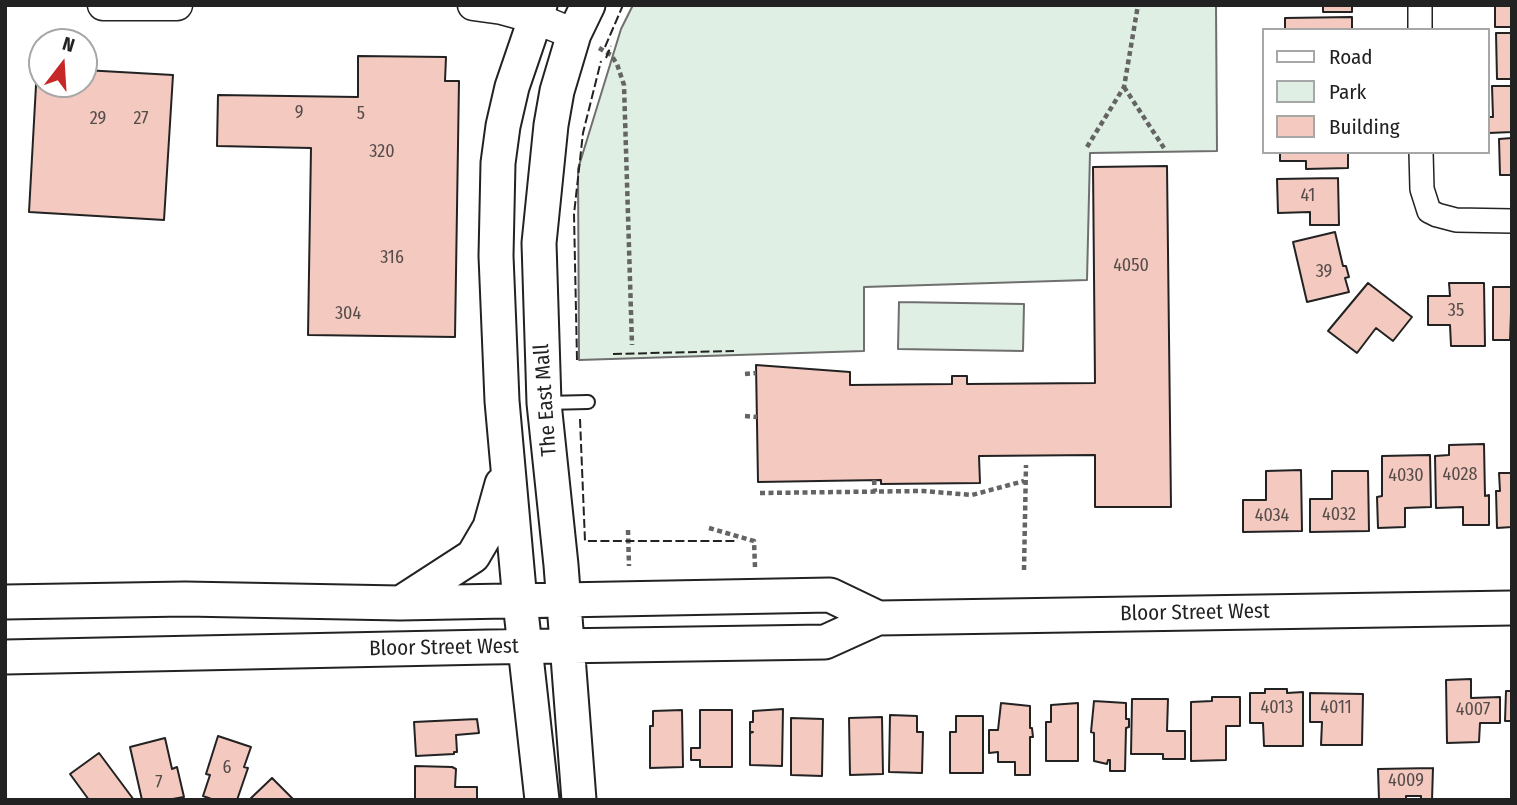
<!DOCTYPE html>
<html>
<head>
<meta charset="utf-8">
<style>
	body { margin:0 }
	#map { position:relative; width:1517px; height:805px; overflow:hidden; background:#fff; font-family:"Fira Sans Condensed",sans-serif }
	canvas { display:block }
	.frame { position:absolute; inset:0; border:7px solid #222; pointer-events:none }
	.legend { position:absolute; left:1262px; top:28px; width:228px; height:126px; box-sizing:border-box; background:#fff; border:2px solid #a7a7a7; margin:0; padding:9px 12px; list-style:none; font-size:21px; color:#222 }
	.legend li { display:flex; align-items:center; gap:14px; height:35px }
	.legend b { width:35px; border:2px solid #a7a7a7 }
	.north { position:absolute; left:28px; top:28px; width:70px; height:70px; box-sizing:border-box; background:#fff; border:2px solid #a7a7a7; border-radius:50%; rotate:17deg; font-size:19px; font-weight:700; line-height:28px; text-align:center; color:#222 }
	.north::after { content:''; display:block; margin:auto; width:24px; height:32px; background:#c62828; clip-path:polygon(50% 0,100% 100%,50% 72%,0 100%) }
</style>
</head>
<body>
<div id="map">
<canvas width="1517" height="805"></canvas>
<div class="frame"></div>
<ul class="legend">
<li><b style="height:9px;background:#fff"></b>Road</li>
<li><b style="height:19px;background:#e0efe3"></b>Park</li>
<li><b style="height:19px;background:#f3c9c0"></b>Building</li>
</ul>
<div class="north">N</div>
</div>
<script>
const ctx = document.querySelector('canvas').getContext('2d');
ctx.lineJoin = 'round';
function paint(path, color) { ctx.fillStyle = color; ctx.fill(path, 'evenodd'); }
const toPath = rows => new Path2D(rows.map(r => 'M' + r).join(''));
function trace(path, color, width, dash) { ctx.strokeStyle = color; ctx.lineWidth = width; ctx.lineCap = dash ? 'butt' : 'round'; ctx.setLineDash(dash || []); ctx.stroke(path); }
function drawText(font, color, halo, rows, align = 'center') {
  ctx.font = font + ' "Fira Sans Condensed",sans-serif'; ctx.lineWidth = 5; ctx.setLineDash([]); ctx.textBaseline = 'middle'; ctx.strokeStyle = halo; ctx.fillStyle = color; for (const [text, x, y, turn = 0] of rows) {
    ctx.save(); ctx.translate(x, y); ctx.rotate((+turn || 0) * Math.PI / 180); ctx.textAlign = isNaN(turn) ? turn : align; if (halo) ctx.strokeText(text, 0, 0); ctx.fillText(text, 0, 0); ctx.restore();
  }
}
const green = toPath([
	[633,5,1216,5,1217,151,1090,153,1087,280,864,287,864,351,579,360,578,169,621,29,633,5],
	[899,302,1024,304,1023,351,898,349,899,302]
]);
paint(green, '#e0efe3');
trace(green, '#6f6f6f', 2);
const building = toPath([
	[1323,5,1352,5,1352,12,1323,12,1323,5],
	[1495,5,1512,5,1512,27,1495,27,1495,5],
	[1352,17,1352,30,1285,30,1285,18,1352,17],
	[1496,33,1512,33,1512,79,1497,79,1496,33],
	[358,56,446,57,445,81,459,81,455,337,308,335,311,148,217,146,218,95,358,97,358,56],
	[37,67,42,67,42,84,84,84,84,70,173,75,164,220,29,212,37,67],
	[1492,86,1512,86,1512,132,1489,133,1488,117,1493,117,1492,86],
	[1512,138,1512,175,1500,175,1499,139,1512,138],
	[1280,152,1348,152,1348,168,1306,169,1306,161,1280,161,1280,152],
	[1167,166,1171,507,1095,507,1095,455,979,456,980,483,881,484,881,480,758,482,756,365,850,372,850,385,952,384,952,376,967,376,967,384,1095,383,1093,167,1167,166],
	[1338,178,1339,225,1310,225,1310,212,1278,213,1277,179,1338,178],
	[1335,232,1343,266,1346,266,1349,277,1345,278,1349,292,1307,302,1293,242,1335,232],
	[1368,283,1412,317,1393,341,1376,328,1357,353,1328,331,1368,283],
	[1449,283,1484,283,1485,346,1451,346,1450,325,1428,325,1428,296,1450,296,1449,283],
	[1493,287,1512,287,1510,340,1493,340,1493,287],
	[1484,444,1485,496,1489,495,1489,525,1463,525,1463,507,1436,508,1435,456,1449,455,1449,445,1484,444],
	[1430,455,1431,507,1405,508,1405,527,1378,528,1377,497,1382,496,1382,456,1430,455],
	[1301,470,1302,531,1243,532,1243,500,1266,500,1266,471,1301,470],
	[1332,471,1368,471,1369,531,1310,532,1310,499,1332,499,1332,471],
	[1499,473,1512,473,1512,527,1497,528,1496,491,1500,491,1499,473],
	[1471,679,1471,698,1500,697,1500,723,1480,723,1479,742,1447,743,1446,680,1471,679],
	[1265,689,1287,689,1287,693,1303,692,1303,746,1264,746,1263,723,1250,723,1250,693,1265,693,1265,689],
	[1506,691,1512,691,1512,721,1505,721,1506,691],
	[1310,693,1363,694,1362,745,1321,745,1322,722,1310,722,1310,693],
	[1212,697,1240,697,1240,726,1226,726,1226,760,1191,761,1191,702,1212,701,1212,697],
	[1132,699,1168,699,1167,731,1185,731,1185,759,1163,759,1163,754,1131,754,1132,699],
	[1094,701,1126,703,1126,719,1129,719,1129,727,1126,728,1125,771,1110,771,1110,760,1108,760,1107,764,1094,761,1094,733,1091,732,1094,701],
	[1001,703,1030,706,1030,728,1032,728,1033,737,1030,737,1030,775,1015,775,1015,762,998,762,998,752,989,753,989,730,998,730,1001,703],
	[1078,703,1078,761,1046,761,1046,722,1051,722,1051,705,1078,703],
	[783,709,782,766,750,765,750,733,753,732,750,732,750,722,753,722,753,711,783,709],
	[682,710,683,767,650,768,650,726,653,726,653,711,682,710],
	[700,710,732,710,732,767,700,767,700,760,691,760,691,748,700,748,700,710],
	[890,715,917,716,917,732,923,732,922,773,889,772,890,715],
	[956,716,983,716,983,773,950,773,950,732,956,732,956,716],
	[882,717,883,774,850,775,849,718,882,717],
	[791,718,823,719,822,776,791,775,791,718],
	[477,719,479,733,456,735,457,752,454,752,454,754,416,756,414,722,477,719],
	[218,736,251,747,244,767,248,768,237,800,214,800,203,796,210,775,206,774,218,736],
	[165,738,172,769,177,767,184,797,167,800,142,800,130,747,165,738],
	[99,753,134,800,89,800,70,774,99,753],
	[415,766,452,767,456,769,455,787,477,787,477,800,415,800,415,766],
	[1433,768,1432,800,1421,800,1421,796,1406,796,1406,800,1379,800,1378,769,1433,768],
	[272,778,294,800,249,800,272,778]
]);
paint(building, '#f3c9c0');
trace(building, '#222', 2);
const service = toPath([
	[545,403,588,402]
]);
const minor = toPath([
	[1420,5,1420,30],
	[1421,152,1422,189,1429,211,1437,215,1456,220,1512,221]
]);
const tertiary = toPath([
	[103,5,177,5],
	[473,5,502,9,535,18,574,34]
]);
const secondary = toPath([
	[540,5,512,87,503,126,498,163,496,256,502,401,520,602,542,800],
	[5,602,185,599,400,603,830,595,878,618],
	[402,602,473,556,490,527,502,484],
	[5,657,489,647,825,642,878,618,1512,608],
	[579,800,561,565,544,403,539,243,551,125,557,91,574,34,588,5]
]);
trace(service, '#222', 16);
trace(minor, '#222', 26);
trace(tertiary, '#222', 33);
trace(secondary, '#222', 37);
trace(toPath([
	[599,48,611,55,617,64,624,85,632,345],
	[1124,87,1164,148],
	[1087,147,1124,87,1138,5],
	[745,374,756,373],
	[745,416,757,417],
	[874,480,875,492],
	[760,493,923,491,972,495,1024,481],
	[709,528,754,541,755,567],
	[628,530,629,566],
	[1024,570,1026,465]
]), '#646464', 4.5, [5, 3.5]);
trace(service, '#fff', 12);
trace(minor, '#fff', 23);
trace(tertiary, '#fff', 30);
trace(secondary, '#fff', 33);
trace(toPath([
	[605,47,623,5],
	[606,58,611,46],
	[613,354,734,351],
	[577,360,574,214,583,133,601,61],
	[580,419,585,541,738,541]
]), '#222', 2, [9, 3.5]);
drawText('18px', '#564c4a', null, [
	["9",299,113],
	["5",361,114],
	["29",98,119],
	["27",141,119],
	["320",382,152],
	["41",1308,196],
	["316",392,258],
	["4050",1131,266],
	["39",1324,272],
	["35",1456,311],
	["304",348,314],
	["4028",1460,475],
	["4030",1406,476],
	["4032",1339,515],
	["4034",1272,516],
	["4013",1277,708],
	["4011",1336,708],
	["4007",1473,710],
	["6",227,768],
	["4009",1406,781],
	["7",159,783]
]);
drawText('21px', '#222', '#fff', [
	["The East Mall",546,400,-94],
	["Bloor Street West",1195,613,-1],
	["Bloor Street West",444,648,-1]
]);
</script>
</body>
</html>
